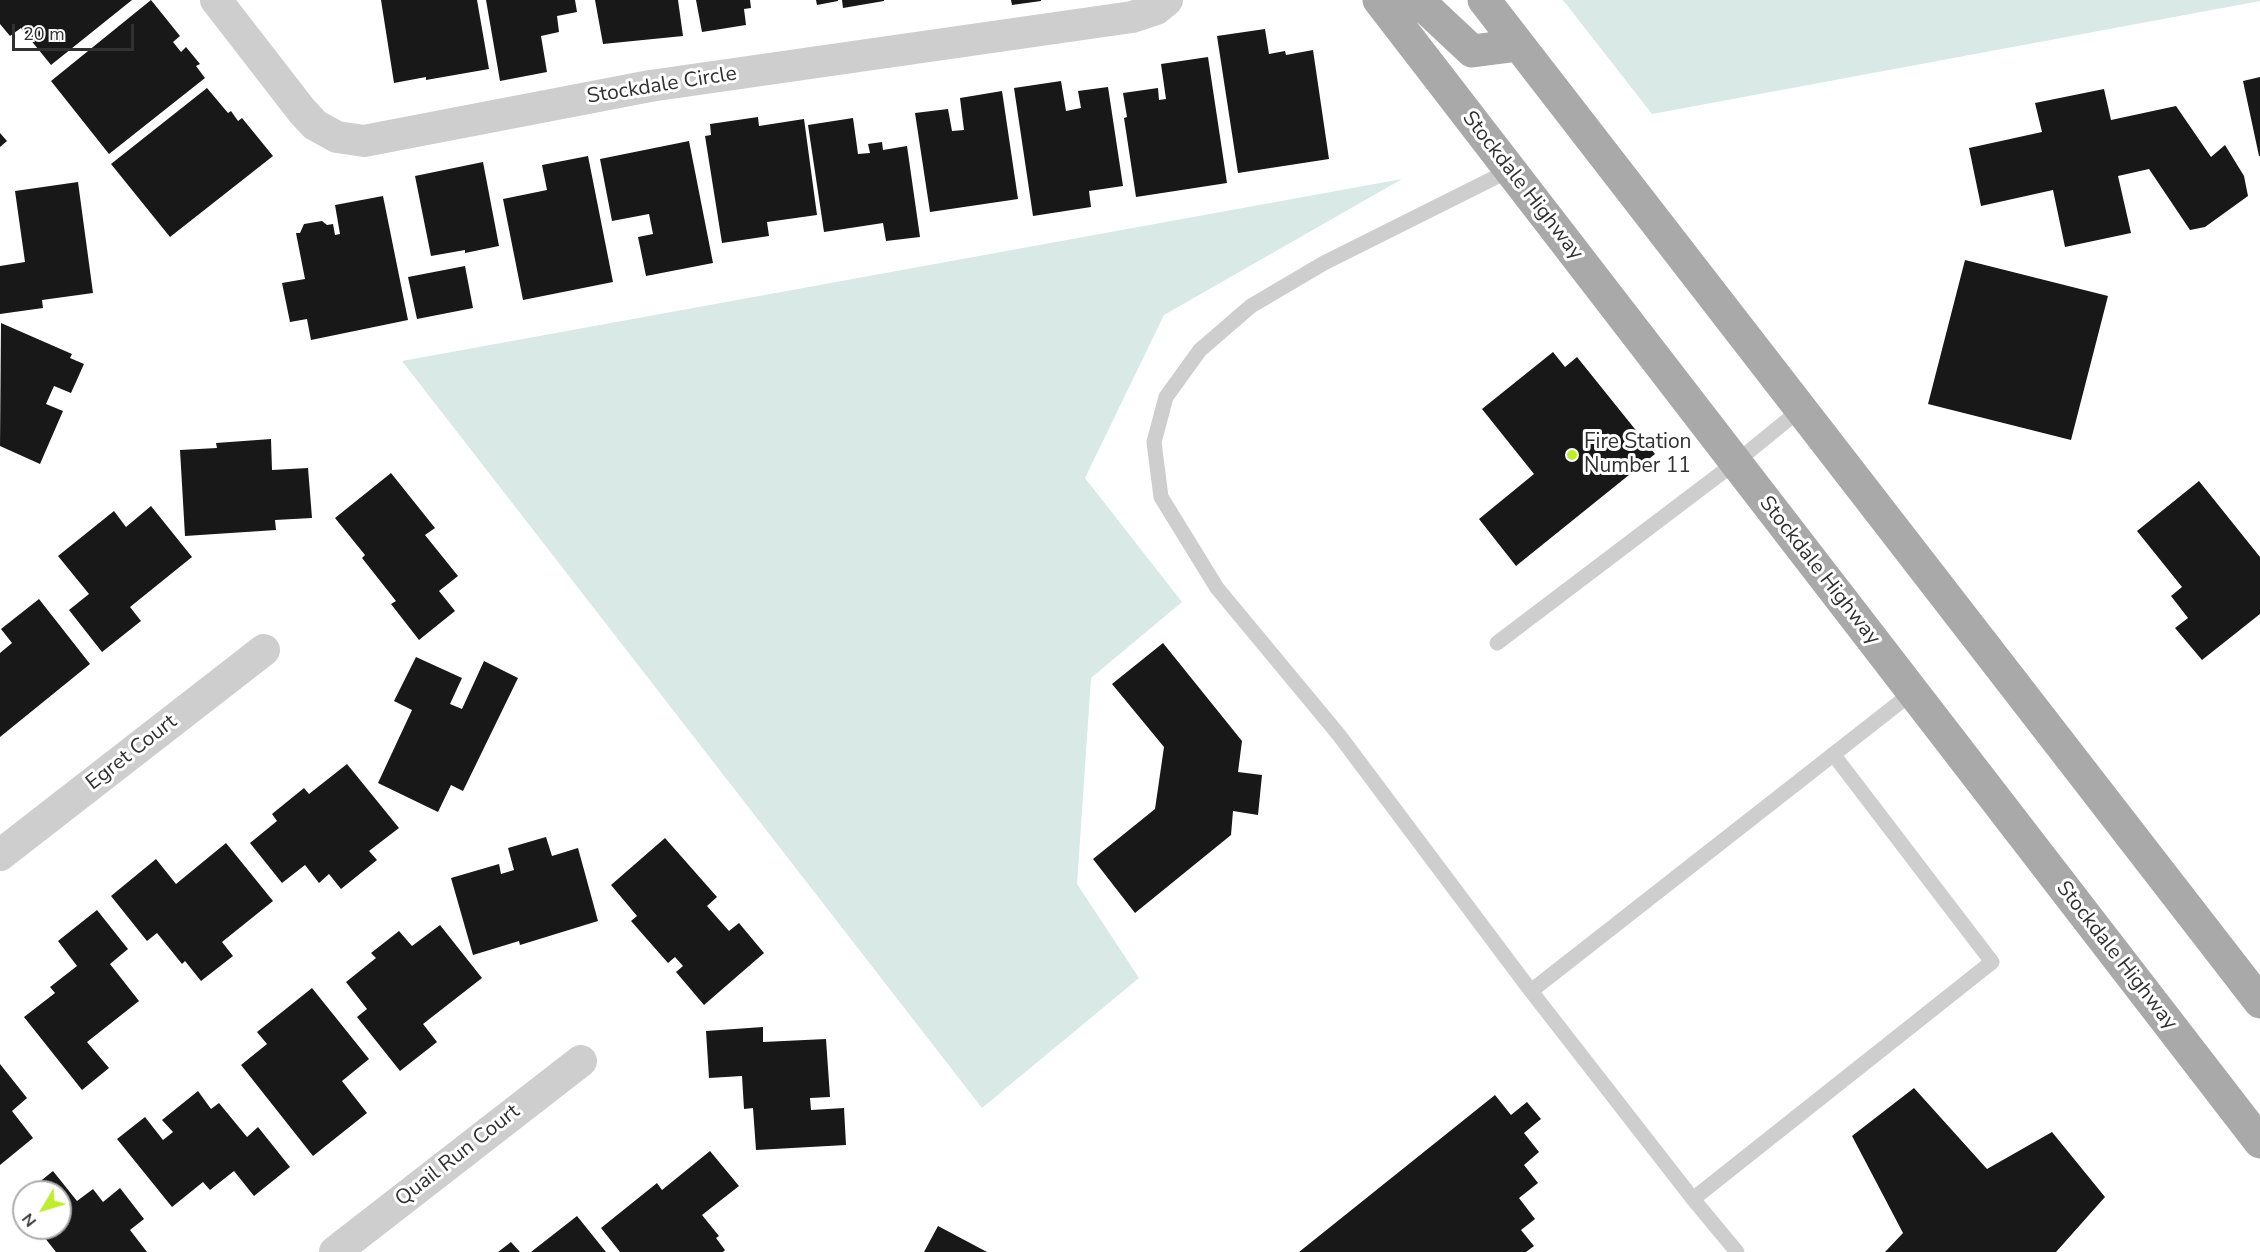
<!DOCTYPE html>
<html>
<head>
<meta charset="utf-8">
<style>
	body { margin:0 }
	#map { position:relative; width:2260px; height:1252px; overflow:hidden; background:#fff; font-family:"Nunito Sans",sans-serif }
	canvas { display:block }
	.north { position:absolute; left:12px; top:1180px; width:60px; height:60px; box-sizing:border-box; background:#fff; border:2px solid #adadad; border-radius:50%; rotate:232deg; font-size:16px; font-weight:700; line-height:24px; text-align:center; color:#313131 }
	.north::after { content:''; display:block; margin:auto; width:21px; height:27px; background:#bded2e; clip-path:polygon(50% 0,100% 100%,50% 72%,0 100%) }
	.scale { position:absolute; left:12px; top:24px; width:122px; height:27px; box-sizing:border-box; border:3px solid #313131; border-top:0; padding-left:8px; font-size:18px; line-height:21px; white-space:nowrap; color:#313131; -webkit-text-stroke:4px #fff; paint-order:stroke }
</style>
</head>
<body>
<div id="map">
<canvas width="2260" height="1252"></canvas>
<div class="north">N</div>
<div class="scale">20 m</div>
</div>
<script>
const ctx = document.querySelector('canvas').getContext('2d');
ctx.lineJoin = 'round';
function paint(path, color) { ctx.fillStyle = color; ctx.fill(path, 'evenodd'); }
const toPath = rows => new Path2D(rows.map(r => 'M' + r).join(''));
function trace(path, color, width, dash) { ctx.strokeStyle = color; ctx.lineWidth = width; ctx.lineCap = dash ? 'butt' : 'round'; ctx.setLineDash(dash || []); ctx.stroke(path); }
function drawText(font, color, halo, rows, align = 'center') {
  ctx.font = font + ' "Nunito Sans",sans-serif'; ctx.lineWidth = 6; ctx.setLineDash([]); ctx.textBaseline = 'middle'; ctx.strokeStyle = halo; ctx.fillStyle = color; for (const [text, x, y, turn = 0] of rows) {
    ctx.save(); ctx.translate(x, y); ctx.rotate((+turn || 0) * Math.PI / 180); ctx.textAlign = isNaN(turn) ? turn : align; if (halo) ctx.strokeText(text, 0, 0); ctx.fillText(text, 0, 0); ctx.restore();
  }
}
paint(toPath([
	[1563,0,2260,0,2260,1,1652,114],
	[1402,179,1164,315,1085,478,1182,602,1091,678,1077,884,1139,978,982,1108,402,361]
]), '#d8e9e6');
paint(toPath([
	[0,0,132,0,51,65,21,28,10,36,0,24],
	[151,0,180,36,173,42,181,52,186,47,200,64,196,66,205,78,109,154,51,81],
	[381,0,477,0,489,69,426,80,426,77,394,83],
	[486,0,575,0,577,12,557,16,559,32,541,36,547,72,500,81],
	[595,0,678,0,683,36,603,44],
	[696,0,750,0,751,8,744,9,746,25,702,32],
	[816,0,838,0,838,1,817,5],
	[842,0,884,0,884,1,843,8],
	[1011,0,1041,0,1041,1,1012,5],
	[1265,29,1269,54,1285,51,1286,55,1313,50,1329,159,1238,173,1217,36],
	[1208,57,1227,183,1136,197,1124,118,1127,117,1123,93,1158,88,1159,100,1166,99,1161,64],
	[2260,77,2260,156,2259,156,2243,81],
	[1061,81,1066,111,1081,108,1078,91,1108,87,1123,186,1089,191,1091,207,1033,216,1014,88],
	[207,88,228,113,231,111,238,121,242,118,273,156,170,237,111,164],
	[2104,89,2111,120,2176,106,2211,157,2225,145,2244,176,2248,196,2205,227,2190,230,2149,169,2118,176,2131,233,2065,247,2053,190,1981,206,1969,148,2042,132,2035,103],
	[1002,91,1018,199,930,212,915,113,948,109,952,131,964,130,960,98],
	[758,117,759,126,804,119,817,215,767,222,769,236,722,243,705,136,711,135,710,124],
	[853,118,858,154,870,153,868,144,882,142,883,150,907,146,920,237,886,241,883,223,824,232,808,125],
	[0,133,7,141,0,147],
	[689,141,713,263,646,276,638,237,653,234,649,214,612,221,600,159],
	[588,156,613,282,523,300,503,199,547,190,542,165],
	[483,162,499,246,465,253,465,250,431,256,415,176],
	[78,182,93,293,42,300,43,308,0,314,0,266,25,262,15,191],
	[383,196,408,320,311,340,307,319,290,322,282,283,305,279,296,233,300,233,304,224,322,221,327,225,333,224,335,235,340,234,335,205],
	[1965,260,2108,296,2071,440,1928,404],
	[465,266,473,308,417,319,408,277],
	[1,323,72,354,70,358,84,364,71,393,54,386,46,404,63,411,40,464,0,446],
	[1553,352,1565,367,1577,357,1655,454,1516,566,1479,519,1534,474,1482,409],
	[271,439,272,470,308,468,312,518,275,520,276,530,185,536,180,450,217,448,216,443],
	[391,473,435,528,425,535,458,576,439,591,455,611,419,640,391,604,396,601,362,558,365,555,335,518],
	[2199,481,2260,557,2260,614,2202,660,2175,628,2188,618,2171,596,2182,587,2137,531],
	[151,506,192,557,130,607,141,621,102,652,69,610,89,594,58,556,114,511,126,527],
	[39,599,90,664,0,737,0,653,12,643,1,629],
	[1163,643,1242,741,1238,772,1262,775,1258,815,1233,811,1231,835,1135,913,1093,859,1155,809,1164,747,1112,684],
	[416,657,462,678,450,704,462,709,484,661,518,678,463,791,451,785,438,812,378,783,412,710,394,701],
	[347,764,399,828,369,851,377,860,341,889,329,874,319,883,305,865,282,883,250,843,277,821,272,814,304,788,309,794],
	[546,837,552,856,578,848,598,921,520,945,519,941,473,955,451,878,499,864,501,874,514,870,508,848],
	[665,838,717,897,707,906,729,931,739,923,764,953,704,1005,676,972,683,966,675,957,668,963,631,921,637,916,611,885],
	[226,843,273,901,222,942,233,956,201,981,185,961,182,964,157,933,147,941,111,896,156,859,176,884],
	[97,910,128,949,110,964,139,1001,87,1042,109,1068,82,1090,24,1017,55,993,50,987,77,966,58,941],
	[440,925,482,978,423,1024,437,1042,400,1071,357,1017,367,1009,346,982,376,958,371,953,399,931,412,946],
	[312,988,369,1059,342,1081,367,1113,313,1156,241,1065,267,1044,257,1032],
	[763,1027,763,1042,826,1039,830,1097,810,1098,811,1110,844,1108,846,1145,756,1150,753,1108,744,1109,742,1076,709,1078,706,1031],
	[0,1064,27,1098,12,1111,33,1138,0,1165],
	[1914,1088,1987,1169,2052,1132,2105,1197,2056,1252,1885,1252,1903,1233,1852,1136],
	[198,1091,211,1109,219,1103,247,1137,258,1127,290,1167,254,1196,234,1171,210,1190,203,1182,172,1207,117,1139,145,1117,163,1140,173,1132,162,1120],
	[1495,1095,1511,1115,1527,1102,1541,1119,1524,1133,1539,1152,1524,1165,1538,1183,1519,1198,1535,1219,1521,1230,1534,1246,1526,1252,1299,1252],
	[710,1151,739,1186,702,1215,719,1236,716,1238,725,1250,723,1252,620,1252,601,1228,657,1183,662,1190],
	[53,1171,77,1201,93,1189,103,1202,120,1188,144,1219,130,1230,147,1252,56,1252,37,1228,60,1228,60,1192,27,1192],
	[24,1195,24,1212,16,1201],
	[577,1216,606,1252,531,1252],
	[938,1226,987,1252,924,1252],
	[511,1242,520,1252,498,1252]
]), '#181818');
trace(toPath([
	[1510,170,1324,263,1251,306,1200,350,1166,397,1154,442,1161,497,1217,588,1339,735,1531,991],
	[1497,643,1736,462,1801,409],
	[1833,754,1992,962,1693,1199,1531,991,1913,692],
	[1693,1199,1737,1252]
]), '#cecece', 15);
trace(toPath([
	[216,0,302,111,315,125,337,137,364,141,650,86,1132,17,1156,9,1167,0],
	[0,855,264,650],
	[335,1252,581,1061]
]), '#cecece', 32);
trace(toPath([
	[1379,0,2260,1142],
	[1409,0,1425,7,1472,51,1519,45],
	[1484,0,2260,1002]
]), '#a9a9a9', 33);
for (const [x, y, r, color] of [
	[1572,455,6,"#bded2e"]
]) { const dot = new Path2D(); dot.arc(x, y, r, 0, 2 * Math.PI); ctx.fillStyle = color; ctx.fill(dot); trace(dot, '#fff', 2); }
drawText('21px', '#313131', '#fff', [
	["Stockdale Circle",662,86,-9],
	["Stockdale Highway",1522,186,52],
	["Stockdale Highway",1819,571,52],
	["Egret Court",132,753,-38],
	["Stockdale Highway",2116,956,52],
	["Quail Run Court",458,1156,-38]
]);
drawText('21px', '#313131', '#fff', [
	["Fire Station",1584,443],
	["Number 11",1584,467]
], 'left');
</script>
</body>
</html>
